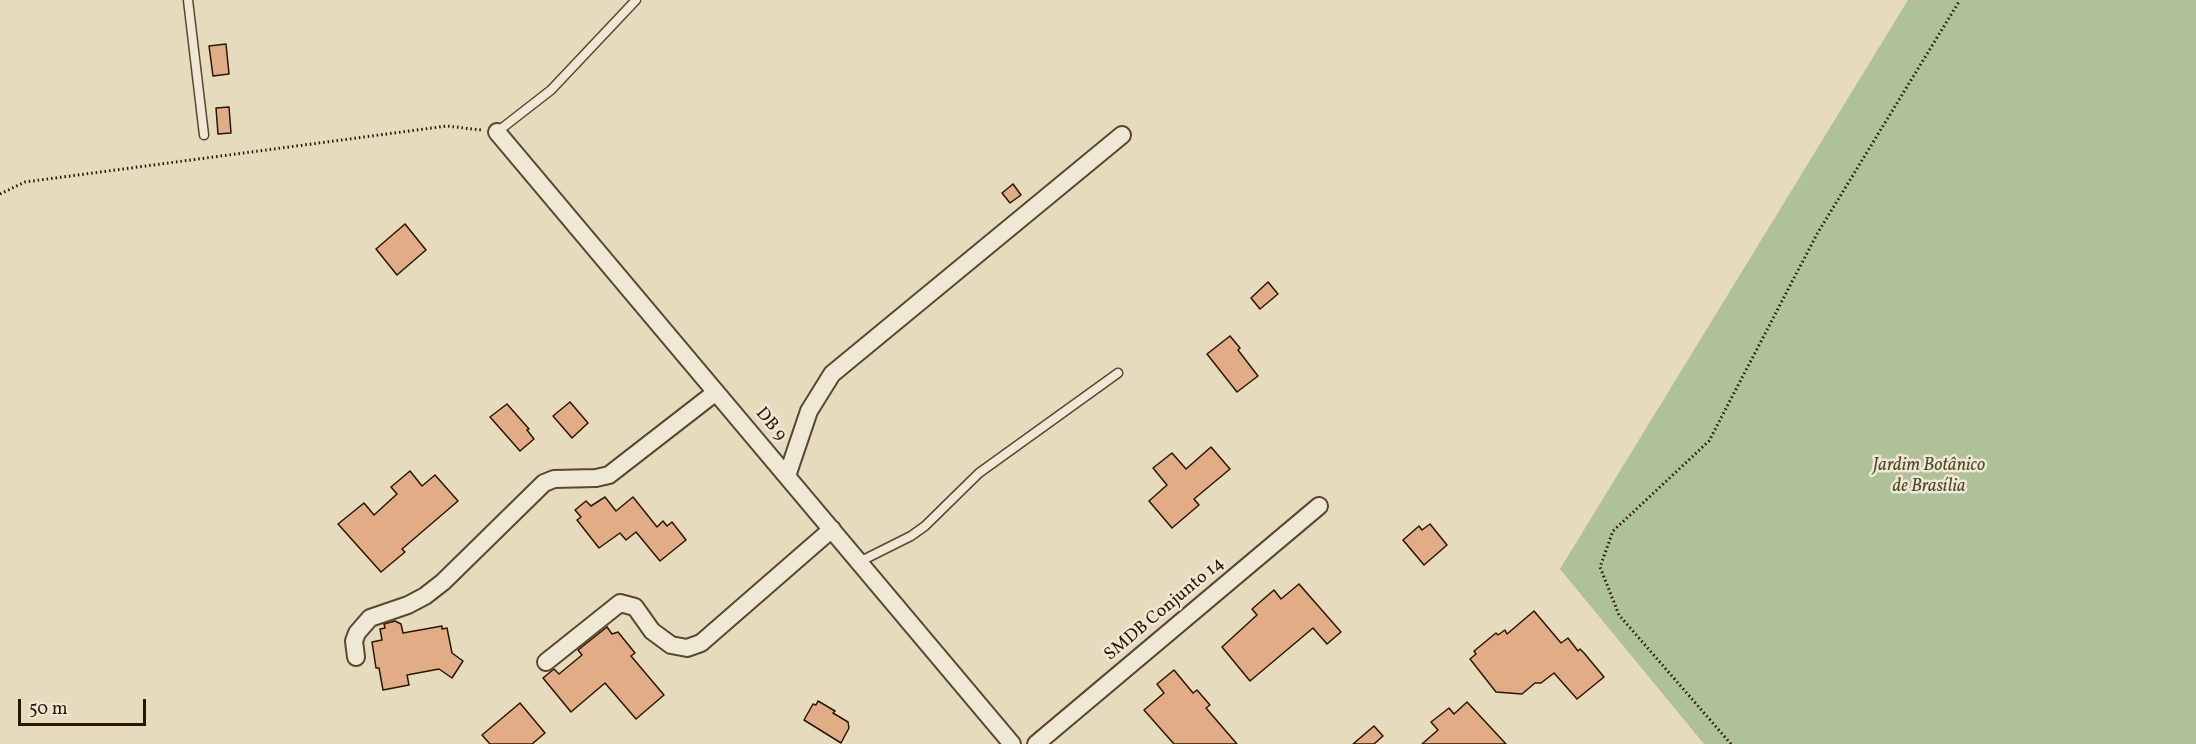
<!DOCTYPE html>
<html>
<head>
<meta charset="utf-8">
<style>
	body { margin:0 }
	#map { position:relative; width:2196px; height:744px; overflow:hidden; background:#e7dbbe; font-family:Vollkorn,serif }
	canvas { display:block }
	.scale { position:absolute; left:18px; top:699px; width:128px; height:27px; box-sizing:border-box; border:3px solid #291700; border-top:0; padding-left:8px; font-size:18px; line-height:21px; white-space:nowrap; color:#291700; -webkit-text-stroke:4px #efe8d5; paint-order:stroke }
</style>
</head>
<body>
<div id="map">
<canvas width="2196" height="744"></canvas>
<div class="scale">50 m</div>
</div>
<script>
const ctx = document.querySelector('canvas').getContext('2d');
ctx.lineJoin = 'round';
function paint(path, color) { ctx.fillStyle = color; ctx.fill(path, 'evenodd'); }
const toPath = rows => new Path2D(rows.map(r => 'M' + r).join(''));
function trace(path, color, width, dash) { ctx.strokeStyle = color; ctx.lineWidth = width; ctx.lineCap = dash ? 'butt' : 'round'; ctx.setLineDash(dash || []); ctx.stroke(path); }
function drawText(font, color, halo, rows, align = 'center') {
  ctx.font = font + ' Vollkorn,serif'; ctx.lineWidth = 5; ctx.setLineDash([]); ctx.textBaseline = 'middle'; ctx.strokeStyle = halo; ctx.fillStyle = color; for (const [text, x, y, turn = 0] of rows) {
    ctx.save(); ctx.translate(x, y); ctx.rotate((+turn || 0) * Math.PI / 180); ctx.textAlign = isNaN(turn) ? turn : align; if (halo) ctx.strokeText(text, 0, 0); ctx.fillText(text, 0, 0); ctx.restore();
  }
}
paint(toPath([
	[1908,0,2196,0,2196,744,1704,744,1560,569]
]), '#afc196');
const building = toPath([
	[226,44,229,74,213,76,209,46,226,44],
	[229,107,231,133,218,134,216,108,229,107],
	[1013,184,1021,195,1010,203,1002,193,1013,184],
	[405,224,426,250,397,275,376,249,405,224],
	[1268,282,1278,294,1260,309,1251,298,1268,282],
	[1230,336,1240,348,1238,350,1258,376,1237,392,1207,354,1230,336],
	[570,402,588,423,572,438,553,416,570,402],
	[507,404,529,429,527,430,534,439,520,451,490,417,507,404],
	[1211,447,1230,469,1194,499,1199,505,1172,528,1149,501,1167,485,1153,468,1172,453,1186,469,1211,447],
	[410,471,422,486,435,475,458,501,402,549,405,552,381,572,338,524,364,503,374,515,397,494,391,487,410,471],
	[605,497,616,511,633,497,657,527,663,521,667,526,672,522,686,540,660,561,636,532,626,540,620,533,599,548,577,520,581,517,575,510,586,501,591,506,605,497],
	[1430,524,1447,545,1424,565,1403,540,1419,526,1422,530,1430,524],
	[1299,584,1341,632,1327,644,1313,628,1250,681,1222,647,1257,615,1252,609,1274,590,1281,599,1299,584],
	[1534,611,1561,643,1568,638,1578,651,1580,649,1584,653,1604,677,1577,699,1554,673,1541,683,1535,683,1522,694,1496,692,1470,659,1476,654,1474,651,1496,633,1498,635,1505,630,1507,634,1534,611],
	[395,621,401,624,403,633,442,626,442,629,447,628,452,653,463,661,452,678,439,669,407,675,409,685,383,690,379,668,376,668,372,642,382,640,380,629,385,628,384,624,395,621],
	[607,627,612,634,618,632,635,653,631,656,664,695,636,719,605,683,571,712,543,678,554,669,559,674,582,655,578,650,607,627],
	[1174,670,1193,693,1197,690,1210,705,1206,708,1237,744,1174,744,1144,710,1164,693,1157,684,1174,670],
	[818,701,835,711,833,713,848,722,849,728,841,743,804,720,813,704,816,705,818,701],
	[1467,702,1506,744,1422,744,1438,730,1431,722,1449,708,1454,714,1467,702],
	[520,703,545,733,532,744,490,744,482,735,520,703],
	[1374,726,1383,736,1374,744,1353,744,1374,726]
]);
paint(building, '#e1ac86');
trace(building, '#291700', 1.5);
const lane = toPath([
	[188,0,204,135],
	[497,132,551,90,636,0],
	[859,562,911,536,925,526,979,473,1118,373]
]);
const street = toPath([
	[497,132,1012,744],
	[787,476,809,411,832,374,1122,135],
	[356,657,354,641,357,633,370,618,408,605,425,596,443,582,544,483,554,479,596,478,609,475,716,392],
	[546,662,620,603,635,607,652,631,671,645,687,648,701,643,832,529],
	[1036,744,1319,506]
]);
trace(lane, '#584830', 11);
trace(street, '#584830', 20);
trace(toPath([
	[0,194,25,182,447,126,481,130],
	[1731,744,1619,615,1600,567,1613,531,1709,441,1817,234,1960,0]
]), '#291700', 3, [1.5, 3]);
trace(lane, '#efe8d5', 8);
trace(street, '#efe8d5', 16);
drawText('18px', '#291700', '#efe8d5', [
	["DB 9",770,425,50],
	["SMDB Conjunto 14",1165,610,-40]
]);
drawText('italic 18px', '#514a2d', '#efe8d5', [
	["Jardim Botânico",1929,467],
	["de Brasília",1929,488]
]);
</script>
</body>
</html>
